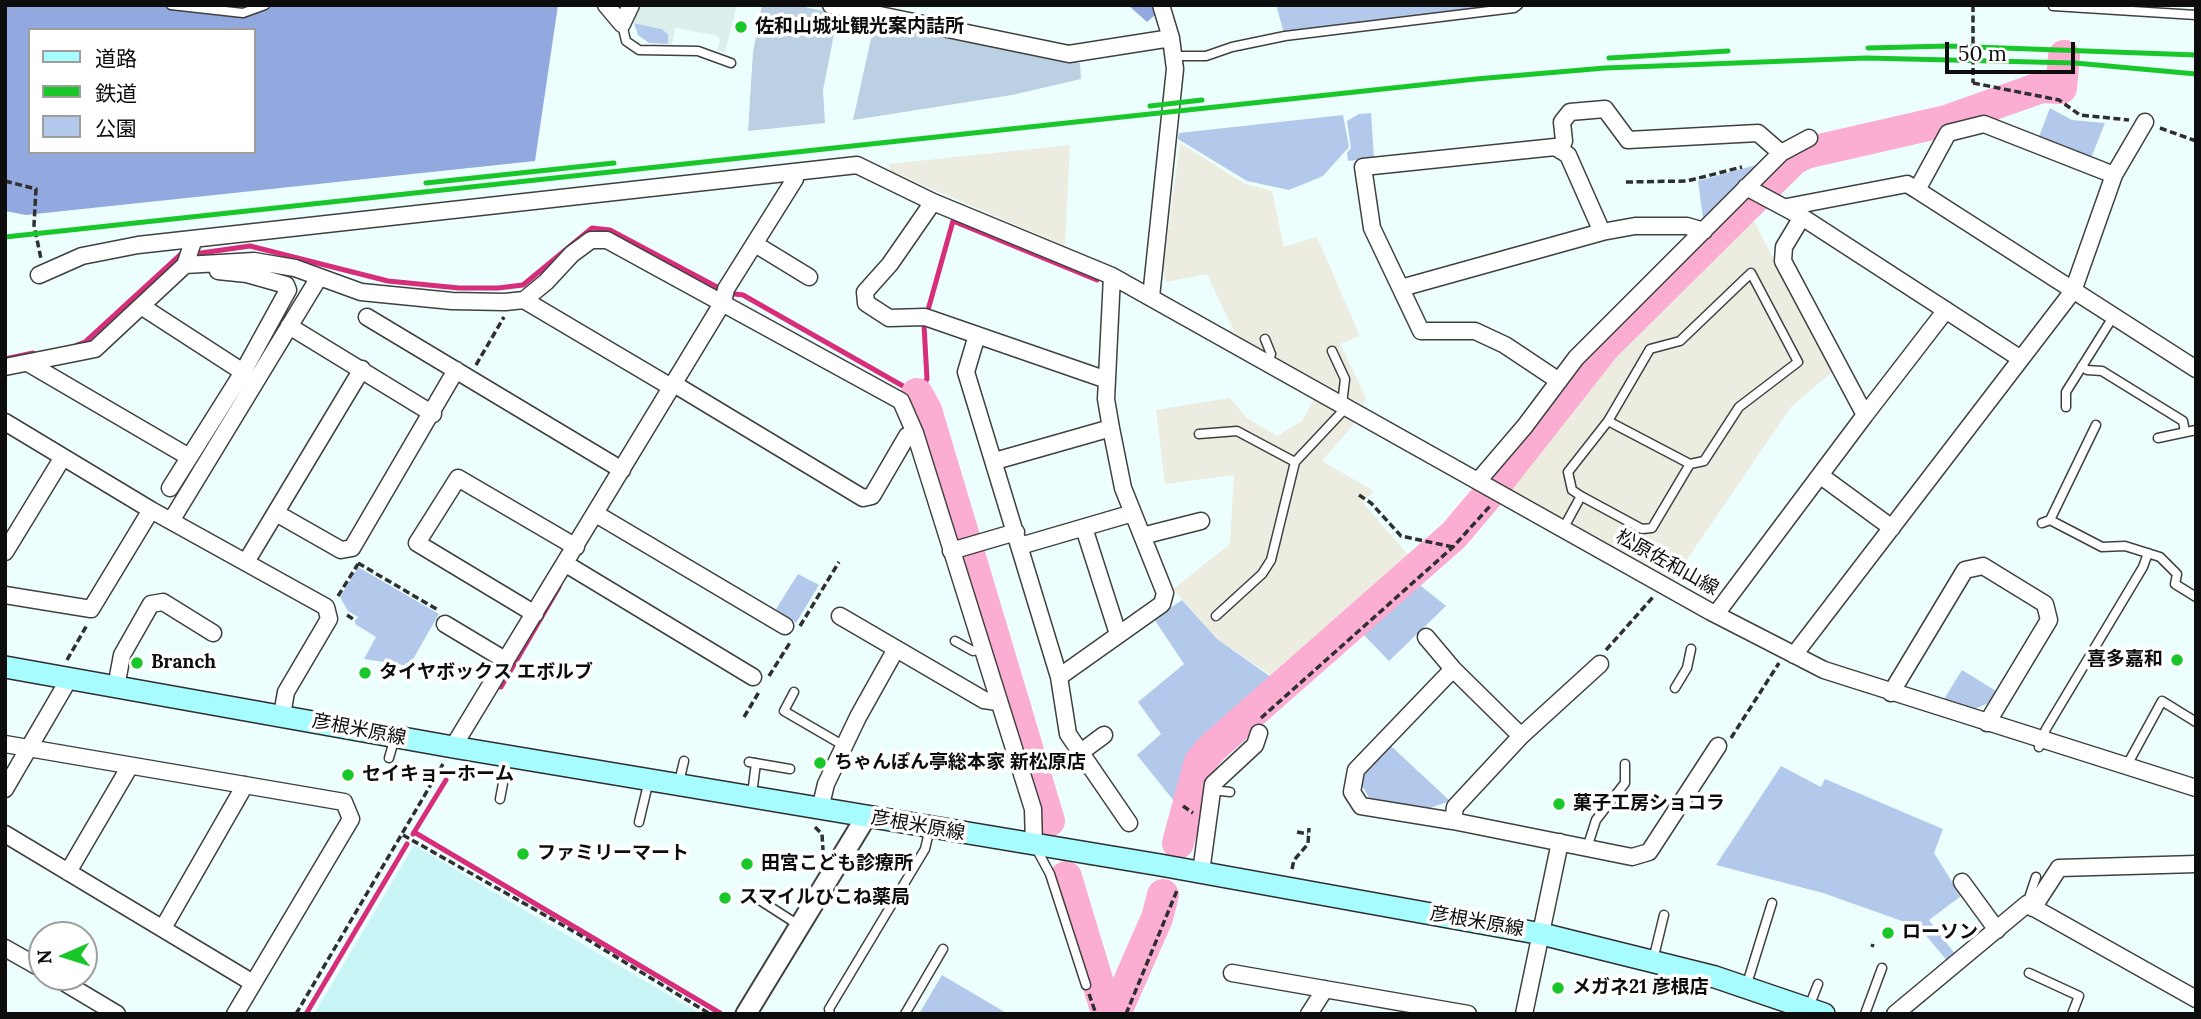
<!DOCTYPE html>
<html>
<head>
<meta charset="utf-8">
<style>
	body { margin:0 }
	#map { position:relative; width:2201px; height:1019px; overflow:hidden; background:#ecfffe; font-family:Lora,"Noto Sans JP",serif }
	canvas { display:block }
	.frame { position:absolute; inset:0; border:7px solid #0d0d0d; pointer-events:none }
	.legend { position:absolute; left:28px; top:28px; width:228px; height:126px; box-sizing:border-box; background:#fff; border:2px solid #9e9e9e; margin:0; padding:9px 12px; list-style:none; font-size:21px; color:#0d0d0d }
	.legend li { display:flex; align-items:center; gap:14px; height:35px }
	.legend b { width:35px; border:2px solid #9e9e9e }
	.north { position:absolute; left:28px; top:921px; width:70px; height:70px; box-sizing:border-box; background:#fff; border:2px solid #9e9e9e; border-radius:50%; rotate:267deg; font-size:19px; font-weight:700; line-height:28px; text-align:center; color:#0d0d0d }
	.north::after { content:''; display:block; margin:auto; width:24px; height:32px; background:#1ac72b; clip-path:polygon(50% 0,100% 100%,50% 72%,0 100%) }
	.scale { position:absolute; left:1945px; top:42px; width:130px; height:32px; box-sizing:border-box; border:4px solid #0d0d0d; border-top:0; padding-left:9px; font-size:21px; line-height:24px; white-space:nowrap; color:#0d0d0d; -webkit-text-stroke:5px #fff; paint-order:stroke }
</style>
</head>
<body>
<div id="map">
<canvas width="2201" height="1019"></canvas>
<div class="frame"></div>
<ul class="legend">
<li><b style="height:9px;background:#a7fcff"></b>道路</li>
<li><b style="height:9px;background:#1ac72b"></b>鉄道</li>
<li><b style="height:19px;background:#b3c9ec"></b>公園</li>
</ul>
<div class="north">N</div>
<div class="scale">50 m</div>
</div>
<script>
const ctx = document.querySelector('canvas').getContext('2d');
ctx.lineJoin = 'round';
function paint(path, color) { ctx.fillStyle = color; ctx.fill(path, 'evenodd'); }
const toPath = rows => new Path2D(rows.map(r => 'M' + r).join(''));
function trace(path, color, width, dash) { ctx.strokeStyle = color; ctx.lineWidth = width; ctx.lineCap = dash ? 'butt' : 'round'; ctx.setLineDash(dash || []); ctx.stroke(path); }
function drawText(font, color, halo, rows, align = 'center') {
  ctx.font = font + ' Lora,"Noto Sans JP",serif'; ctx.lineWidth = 7; ctx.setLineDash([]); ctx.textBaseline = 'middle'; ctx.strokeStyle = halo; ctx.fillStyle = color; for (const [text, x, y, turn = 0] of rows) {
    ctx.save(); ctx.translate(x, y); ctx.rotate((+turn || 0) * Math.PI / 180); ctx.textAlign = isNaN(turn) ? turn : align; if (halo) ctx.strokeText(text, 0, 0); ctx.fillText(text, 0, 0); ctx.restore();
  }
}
paint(toPath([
	[1180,143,1245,184,1272,191,1284,247,1317,237,1360,336,1340,344,1366,397,1363,405,1235,334,1207,274,1166,282,1163,270],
	[1070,145,1065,246,890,171,889,164],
	[1748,210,1833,371,1791,407,1673,580,1502,484,1595,365],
	[1315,397,1356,422,1322,461,1374,491,1362,502,1412,559,1275,678,1217,639,1173,589,1230,544,1234,475,1165,484,1156,410,1230,398,1247,418,1277,436,1302,421]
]), '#ecece0');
paint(toPath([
	[414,845,701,1014,314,1014]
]), '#caf5f7');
paint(toPath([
	[1276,5,1510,5,1284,33],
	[634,23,662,29,668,34,668,44,649,43,638,35],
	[2050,108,2072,120,2105,123,2091,158,2038,139],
	[1371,113,1374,158,1348,161,1347,153,1351,148,1347,121,1359,114],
	[1343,115,1349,147,1323,176,1289,190,1247,181,1178,139,1179,133],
	[1763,163,1710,217,1703,218,1698,181],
	[358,567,439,614,409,666,364,659,376,637,355,624,358,617,348,611,340,597],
	[798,574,819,585,796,623,776,609],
	[1416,582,1446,606,1389,661,1361,632],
	[1182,600,1217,639,1278,682,1201,750,1194,762,1182,811,1137,755,1161,734,1138,702,1184,664,1154,619],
	[1962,670,1996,691,1989,703,1974,709,1944,699],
	[1391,746,1449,800,1447,802,1430,808,1370,799,1362,786,1365,772],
	[1781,766,1821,787,1825,779,1943,829,1934,853,1961,896,1929,920,1958,958,1949,963,1919,927,1823,893,1716,865],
	[942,975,1008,1014,919,1014]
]), '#b3c9ec');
paint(toPath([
	[5,5,558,5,535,161,26,215,5,211],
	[30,30,254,30,254,152,30,152],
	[1128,5,1151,5,1155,15,1147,22]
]), '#91a9de');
paint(toPath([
	[762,5,795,5,838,14,823,90,825,123,748,131,753,52],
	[875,21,1080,63,1081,79,1012,95,853,120]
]), '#bcd0e3');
paint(toPath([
	[643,5,737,5,725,53,717,50,720,39,715,35,675,28,672,45,668,44,668,34,662,29,634,23,636,12]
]), '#dbefed');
trace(toPath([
	[201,253,250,246,388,281,459,288,498,288,523,285,592,228,610,230,717,287],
	[735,294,743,295,917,394,927,379,924,325],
	[928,310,953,221,1097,280],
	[77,345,85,342,182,253],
	[5,359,33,353],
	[501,687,559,587],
	[414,832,720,1013],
	[413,834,446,780],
	[306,1014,407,844]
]), '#d72e7c', 5);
trace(toPath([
	[917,394,926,410,1049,821],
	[1497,483,1604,347,1794,159,1806,153,1946,121,2042,87,2061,88,2064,56],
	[1178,843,1200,762,1212,748,1454,535,1487,496],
	[1066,877,1104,1003,1111,1014],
	[1115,1014,1157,918,1163,895]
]), '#fbadd2', 32);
const service = toPath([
	[171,5,243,13,265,5],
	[2053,6,2196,15],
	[622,24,626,41,639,50,698,51,731,63],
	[1174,56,1206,56,1232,47,1285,36,1514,8,1518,5],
	[1265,339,1271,354,1268,362],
	[2082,366,2087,370,2102,371,2183,421,2185,432],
	[2066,407,2066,392,2113,317],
	[1199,434,1237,431,1295,462,1271,560,1262,574,1216,616],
	[2158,438,2196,430],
	[1295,462,1341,413,1345,379,1332,351],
	[1581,496,1572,490,1568,472,1608,421,1650,349,1680,341,1751,273,1798,362,1739,407,1704,461,1690,464],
	[2050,520,2102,547,2125,546,2160,557,2177,574,2175,584,2196,597],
	[2042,523,2050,520,2096,425],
	[1563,529,1581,496,1642,529,1652,528,1690,464,1608,421],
	[955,641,973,651,982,649],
	[1675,688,1687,668,1691,649],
	[794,692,784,711,846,747],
	[2039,747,2046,729,2143,567,2148,553],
	[389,758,395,737],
	[749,762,790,769],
	[2126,767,2162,701,2196,722],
	[679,782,684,761],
	[1212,790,1230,792],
	[752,794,756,763],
	[500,799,508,757],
	[639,822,649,780],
	[1036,848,1050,874,1086,985],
	[1587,848,1596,820,1625,783,1625,764],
	[758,899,800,926],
	[2027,904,2036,877],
	[1653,960,1664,915],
	[2029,973,2079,996,2072,1014],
	[1746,987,1772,903],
	[1662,992,1669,968],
	[1809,1007,1818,984],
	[830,1014,829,1009,925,849,930,828],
	[905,1014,943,949],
	[1865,1014,1882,968]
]);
const minor = toPath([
	[606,5,622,24,631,5],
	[831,5,1069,54,1171,38],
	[1560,150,1564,141,1562,122,1570,112,1605,109,1628,140,1758,133,1781,153],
	[1746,187,1802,217,2021,359],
	[1917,190,2196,369],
	[933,202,890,264,865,292,866,303,889,318,925,317,1107,380],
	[1787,207,1907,184,1917,190,1948,133,1984,124,2114,175],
	[755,244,809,277],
	[185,265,254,261,295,268,361,292,452,301,505,302,524,300,546,282,572,254,591,240,607,240,901,401,915,433,1033,809,1034,845],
	[39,275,82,256,138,245,857,165,933,202,1112,276,1711,612,1824,670,2196,788],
	[1401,288,1602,232,1635,226,1687,226,1704,231],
	[1151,297,1175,69,1171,38,1161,5],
	[524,300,671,387],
	[141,306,243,372],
	[367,317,622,470],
	[289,326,433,414],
	[977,335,966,372,1059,677,1068,734,1129,823],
	[28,363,189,457],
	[5,367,95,349,185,265,194,239],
	[1559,381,1505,345,1475,331,1421,331,1372,228,1363,167,1555,147,1568,155,1602,232],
	[674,384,863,498,872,496,907,436,915,433],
	[1865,415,1946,310],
	[5,422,151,510,326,607,329,619,286,692,282,715],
	[995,461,1111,428],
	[1821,476,1892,528],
	[1478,481,1525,426,1576,358,1781,153,1809,138],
	[170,488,243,372,288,290,286,285,247,274,218,271],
	[276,513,341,550,352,548,456,370],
	[596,514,785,626],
	[171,521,318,279],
	[1084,528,1118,634],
	[1142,536,1201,521],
	[1020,546,1133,513],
	[951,551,1016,532],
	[5,552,63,457],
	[246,562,362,369],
	[566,564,753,677],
	[5,595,91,609,151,510],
	[535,614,417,543,458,478,576,547],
	[1716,614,1865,415,1783,261,1784,247,1802,217],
	[840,616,984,700,998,702],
	[445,624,505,660],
	[1426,637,1453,669],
	[1794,655,2073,291,2114,175,2145,122],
	[1059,677,1162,604,1165,593,1123,488,1111,428,1106,399,1112,276],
	[116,687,122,655,151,604,163,602,213,633],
	[1891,693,1965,570,1983,566,2045,604,2049,620,1987,723],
	[1521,736,1453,669,1356,770,1352,792,1361,806,1453,821,1632,857,1649,852,1718,746],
	[5,744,344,802,351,819,235,1014],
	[453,747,723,302,726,289,795,179,795,172],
	[1081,752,1104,735],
	[5,789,69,679],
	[820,809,826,784,858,717,896,649],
	[1453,821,1455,807,1521,736,1600,664],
	[5,834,253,983],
	[68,872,130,766],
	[1201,872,1213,784,1255,745,1259,733],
	[1962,882,1997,930],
	[2033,908,2059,868,2196,864],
	[163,928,245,785],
	[5,948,42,969],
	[1232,973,1468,1014],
	[55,977,117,1014],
	[1309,1014,1325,989],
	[1524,1014,1560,842],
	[1895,1014,2027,904,2196,999]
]);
const tertiary = toPath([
	[746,1014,866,817]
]);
const secondary = toPath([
	[5,667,453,747,1160,865,1542,934,1715,977,1824,1014]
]);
trace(service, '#404040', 11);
trace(minor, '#404040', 19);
trace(tertiary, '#404040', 23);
trace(secondary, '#2f2f2f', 24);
trace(toPath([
	[1973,83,2059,100,2080,115,2129,120],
	[2160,128,2196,141],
	[5,181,36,189,34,225,41,259],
	[1626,182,1687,181,1742,167],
	[476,365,504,317],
	[1359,495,1371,503,1401,536,1453,547],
	[358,563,438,610],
	[338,596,358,564],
	[347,615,356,621],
	[800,626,839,562],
	[1606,650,1654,596],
	[67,660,87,625],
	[769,676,791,641],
	[744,717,759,692],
	[1261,718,1453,547,1491,505],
	[1731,738,1779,663],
	[1183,806,1193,813],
	[815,827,822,834,823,850],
	[1297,832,1308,834],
	[403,835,580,935,710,1014],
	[1292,869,1294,860,1308,844,1309,828],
	[1872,947,1873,944],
	[1089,994,1096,1014],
	[296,1014,443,764],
	[1126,1014,1178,888]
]), '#2f2f2f', 3.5, [7, 3.5]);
trace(service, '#fff', 8);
trace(minor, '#fff', 16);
trace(tertiary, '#fff', 19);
trace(secondary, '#a7fcff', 21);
trace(toPath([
	[1868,48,1948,46,2196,55],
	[1609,58,1728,51],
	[1150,106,1202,100],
	[426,183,614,163],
	[5,237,1476,79,1605,68,1866,58,2075,63,2196,74]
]), '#1ac72b', 5);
trace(toPath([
	[1973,5,1973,83]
]), '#2f2f2f', 3.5, [7, 3.5]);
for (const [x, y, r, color] of [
	[741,27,7,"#1ac72b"],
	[2177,660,7,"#1ac72b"],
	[137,663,7,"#1ac72b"],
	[365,673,7,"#1ac72b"],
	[820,763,7,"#1ac72b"],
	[348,775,7,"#1ac72b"],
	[1559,804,7,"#1ac72b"],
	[523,854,7,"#1ac72b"],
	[747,864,7,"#1ac72b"],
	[725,898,7,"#1ac72b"],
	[1888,933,7,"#1ac72b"],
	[1558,988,7,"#1ac72b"]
]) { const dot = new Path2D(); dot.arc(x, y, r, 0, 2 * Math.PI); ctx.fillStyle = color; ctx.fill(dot); trace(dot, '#fff', 2.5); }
drawText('bold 19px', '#0d0d0d', '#fff', [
	["佐和山城址観光案内詰所",755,27],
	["喜多嘉和",2163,660,"right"],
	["Branch",151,663],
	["タイヤボックス エボルブ",379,673],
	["ちゃんぽん亭総本家 新松原店",834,763],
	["セイキョーホーム",362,775],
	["菓子工房ショコラ",1573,804],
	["ファミリーマート",537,854],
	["田宮こども診療所",761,864],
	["スマイルひこね薬局",739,898],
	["ローソン",1902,933],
	["メガネ21 彦根店",1572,988]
], 'left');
drawText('19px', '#0d0d0d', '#fff', [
	["松原佐和山線",1667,563,29],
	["彦根米原線",359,730,11],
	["彦根米原線",918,826,10],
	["彦根米原線",1477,922,10]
]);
</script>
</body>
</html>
